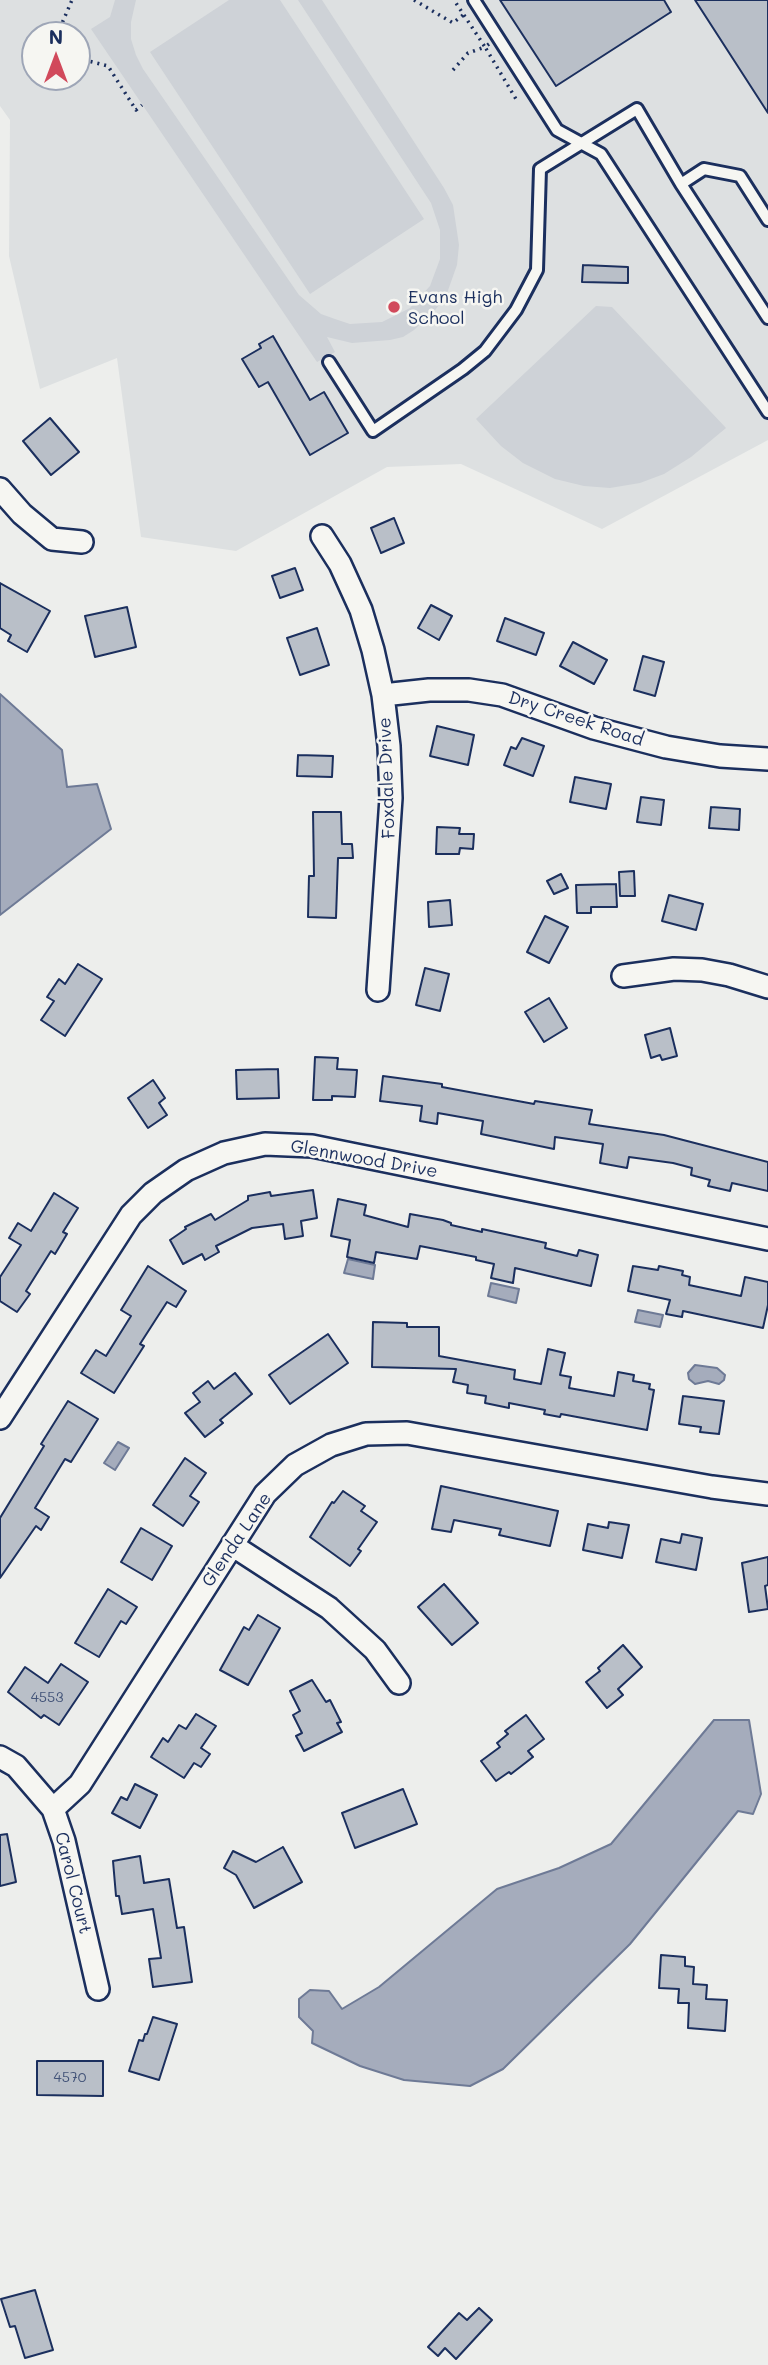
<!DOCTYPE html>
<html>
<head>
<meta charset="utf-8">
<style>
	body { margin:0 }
	#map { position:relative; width:768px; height:2365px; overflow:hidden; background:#edeeec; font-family:Mali,sans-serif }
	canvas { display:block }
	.north { position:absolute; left:21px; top:21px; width:70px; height:70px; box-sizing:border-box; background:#f6f6f2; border:2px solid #9ea6b7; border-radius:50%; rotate:0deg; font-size:19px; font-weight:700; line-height:28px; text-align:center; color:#1b2f5e }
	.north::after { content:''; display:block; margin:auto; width:24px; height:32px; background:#d1495b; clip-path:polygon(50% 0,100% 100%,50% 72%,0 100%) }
</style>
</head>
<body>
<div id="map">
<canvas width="768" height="2365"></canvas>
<div class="north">N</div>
</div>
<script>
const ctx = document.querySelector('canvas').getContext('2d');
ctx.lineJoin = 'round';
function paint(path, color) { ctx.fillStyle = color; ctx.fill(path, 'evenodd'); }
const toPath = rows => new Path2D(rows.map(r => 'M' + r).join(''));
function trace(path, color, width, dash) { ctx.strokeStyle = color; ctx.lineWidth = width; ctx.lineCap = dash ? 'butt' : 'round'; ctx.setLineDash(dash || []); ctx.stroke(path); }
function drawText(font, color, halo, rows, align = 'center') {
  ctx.font = font + ' Mali,sans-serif'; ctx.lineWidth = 5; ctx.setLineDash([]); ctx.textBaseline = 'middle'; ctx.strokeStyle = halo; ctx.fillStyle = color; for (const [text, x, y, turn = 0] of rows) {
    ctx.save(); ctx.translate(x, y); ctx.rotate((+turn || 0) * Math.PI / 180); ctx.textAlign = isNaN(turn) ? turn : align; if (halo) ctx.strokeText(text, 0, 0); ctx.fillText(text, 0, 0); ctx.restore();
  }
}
paint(toPath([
	[0,0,768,0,768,440,602,529,461,464,387,467,236,551,141,537,117,358,40,389,9,256,10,120,0,106],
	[35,35,77,35,77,77,35,77]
]), '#dde0e1');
paint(toPath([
	[115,0,136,0,131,22,131,39,136,55,143,69,299,295,321,314,335,319,350,324,382,322,410,308,430,286,440,259,440,230,431,203,298,0,322,0,444,188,453,205,459,245,457,265,446,296,436,309,414,330,403,337,390,340,352,343,327,337,335,352,317,362,91,29,110,17],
	[229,0,280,0,424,219,310,294,150,52],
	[596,306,612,307,726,428,691,457,664,474,640,483,610,488,584,486,555,479,523,463,501,446,476,419]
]), '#ced2d7');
const water = toPath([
	[0,694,62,750,67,787,97,784,111,829,0,915,0,694],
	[348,1259,375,1265,373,1279,344,1273,348,1259],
	[491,1283,519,1289,516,1303,488,1296,491,1283],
	[638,1310,663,1315,660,1327,635,1322,638,1310],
	[695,1365,717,1368,725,1375,724,1380,719,1384,708,1381,695,1384,689,1379,688,1373,695,1365],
	[118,1442,129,1448,115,1470,104,1463,118,1442],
	[714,1720,749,1720,761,1794,753,1814,738,1811,630,1944,503,2069,470,2086,404,2080,360,2066,312,2043,313,2031,299,2017,299,1999,310,1990,329,1991,342,2009,379,1987,497,1889,559,1868,611,1844,714,1720]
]);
paint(water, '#a5acbc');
trace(water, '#6e7a96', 2);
const building = toPath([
	[500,0,664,0,671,12,556,86,500,0],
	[695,0,768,0,768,113,695,0],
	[583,265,628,267,628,283,582,282,583,265],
	[273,336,310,400,324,392,348,433,310,455,268,382,259,387,242,359,261,348,259,344,273,336],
	[50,418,79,452,51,475,23,441,50,418],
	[394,518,404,543,381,553,371,528,394,518],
	[295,568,303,590,280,598,272,576,295,568],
	[0,583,50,611,27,652,8,641,11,635,0,628,0,583],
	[431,605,452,616,439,640,418,628,431,605],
	[127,607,136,647,95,657,85,616,127,607],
	[505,618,544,633,536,655,497,641,505,618],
	[317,628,329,665,300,675,287,638,317,628],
	[573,642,607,660,594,684,560,666,573,642],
	[643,656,664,662,655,696,634,690,643,656],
	[437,726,474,735,468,765,430,756,437,726],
	[522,738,544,746,533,776,504,765,511,747,516,749,522,738],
	[298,755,333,756,332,777,297,776,298,755],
	[575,777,611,784,606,809,570,802,575,777],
	[641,797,664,800,661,825,637,822,641,797],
	[711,807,740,809,739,830,709,828,711,807],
	[313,812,341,812,342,844,352,844,353,858,338,858,336,918,308,917,309,876,314,876,313,812],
	[437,827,460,828,459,834,474,834,473,849,460,848,459,854,436,854,437,827],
	[634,871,635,896,620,896,619,872,634,871],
	[561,874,568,888,554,894,547,881,561,874],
	[616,884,617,907,591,907,591,913,577,913,576,885,616,884],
	[669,895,703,904,696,930,662,921,669,895],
	[450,900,452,925,429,927,428,902,450,900],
	[545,916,568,927,549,963,527,952,545,916],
	[78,964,102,979,65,1036,41,1020,54,1001,47,997,59,979,65,984,78,964],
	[425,968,449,974,440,1011,416,1005,425,968],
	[549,998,567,1028,544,1042,525,1012,549,998],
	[670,1028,677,1056,662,1060,660,1055,651,1058,645,1035,670,1028],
	[315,1057,338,1058,337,1069,357,1070,355,1097,332,1096,332,1100,313,1100,315,1057],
	[278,1069,279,1098,237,1099,236,1070,278,1069],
	[383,1076,442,1084,442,1087,534,1104,535,1101,592,1110,589,1124,664,1135,768,1162,768,1191,732,1183,730,1191,708,1186,710,1180,691,1175,692,1168,673,1163,629,1157,627,1168,600,1163,603,1144,555,1137,554,1149,481,1134,483,1121,438,1113,437,1124,420,1121,422,1106,380,1101,383,1076],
	[153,1080,165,1098,159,1103,167,1115,148,1128,128,1098,153,1080],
	[313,1190,317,1218,301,1221,303,1236,285,1239,283,1224,252,1228,216,1246,219,1252,205,1260,202,1254,183,1264,170,1240,186,1229,185,1227,211,1214,215,1220,248,1200,248,1196,270,1192,271,1196,313,1190],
	[54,1193,78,1208,63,1232,67,1234,55,1254,51,1251,26,1291,30,1294,17,1312,0,1301,0,1277,21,1245,9,1238,18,1223,31,1231,54,1193],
	[338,1199,366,1205,364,1215,408,1227,410,1214,443,1220,451,1223,451,1225,482,1232,482,1229,546,1243,545,1248,577,1256,579,1250,598,1255,591,1286,515,1268,513,1283,491,1278,494,1264,476,1260,476,1257,420,1246,417,1259,376,1252,374,1263,347,1257,350,1240,331,1236,338,1199],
	[148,1266,186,1291,176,1307,167,1302,140,1344,144,1346,114,1393,81,1373,96,1350,106,1356,131,1316,121,1310,148,1266],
	[633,1266,658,1270,659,1266,683,1271,682,1275,690,1277,689,1285,741,1296,745,1277,768,1282,768,1305,763,1328,683,1311,682,1317,666,1314,670,1300,628,1291,633,1266],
	[373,1322,407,1323,407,1327,439,1327,439,1356,515,1370,514,1379,541,1384,548,1349,565,1353,560,1375,571,1377,569,1388,614,1396,618,1372,634,1375,633,1381,650,1384,649,1389,654,1390,647,1430,561,1414,560,1417,544,1414,545,1410,509,1403,509,1408,485,1403,486,1396,467,1393,468,1385,453,1382,456,1369,372,1367,373,1322],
	[328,1334,348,1363,290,1404,269,1375,328,1334],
	[235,1373,252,1394,220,1420,223,1423,205,1437,185,1413,200,1402,193,1393,208,1381,214,1389,235,1373],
	[683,1396,724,1401,719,1434,700,1432,701,1427,679,1424,683,1396],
	[68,1401,98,1419,71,1462,65,1459,35,1508,49,1517,41,1530,36,1526,0,1578,0,1518,44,1446,41,1444,68,1401],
	[185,1458,206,1473,190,1496,199,1502,183,1526,153,1505,185,1458],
	[441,1486,558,1511,550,1546,499,1535,501,1529,454,1520,451,1532,432,1529,441,1486],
	[343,1491,365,1506,361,1511,377,1522,358,1549,361,1551,350,1566,310,1537,332,1502,334,1503,343,1491],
	[609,1522,629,1525,622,1558,583,1550,588,1524,608,1528,609,1522],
	[141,1528,172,1546,152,1580,121,1562,141,1528],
	[682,1534,702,1538,696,1570,656,1562,661,1539,680,1543,682,1534],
	[768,1557,768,1585,765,1586,768,1609,749,1612,742,1563,768,1557],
	[444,1584,478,1623,452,1645,418,1607,444,1584],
	[108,1589,137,1607,126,1624,121,1621,99,1657,75,1643,108,1589],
	[258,1615,280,1628,248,1685,220,1670,244,1627,249,1630,258,1615],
	[623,1645,642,1667,618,1689,623,1695,607,1708,586,1682,600,1671,598,1668,623,1645],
	[61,1664,88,1682,59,1725,44,1715,41,1718,8,1692,25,1667,48,1683,61,1664],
	[312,1680,326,1702,330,1700,341,1722,337,1723,342,1732,304,1751,296,1736,302,1733,293,1715,300,1711,290,1691,312,1680],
	[196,1714,216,1726,201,1748,210,1754,201,1767,194,1763,184,1778,151,1757,163,1738,168,1742,179,1725,186,1729,196,1714],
	[526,1715,544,1739,528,1751,533,1757,511,1774,509,1772,496,1781,481,1761,500,1747,497,1743,508,1734,505,1731,526,1715],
	[135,1784,157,1795,140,1828,112,1813,121,1797,127,1800,135,1784],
	[403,1789,417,1824,355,1848,342,1813,403,1789],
	[7,1834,16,1882,0,1886,0,1835,7,1834],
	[283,1847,302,1882,254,1908,236,1875,224,1868,233,1851,256,1862,283,1847],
	[140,1856,144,1883,169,1879,177,1928,184,1927,192,1982,153,1987,149,1959,161,1958,153,1909,122,1914,119,1896,116,1896,113,1861,140,1856],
	[661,1955,685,1957,685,1966,694,1967,693,1984,707,1985,706,1999,727,2000,725,2031,688,2028,689,2003,678,2003,679,1989,659,1988,661,1955],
	[153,2017,177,2024,159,2080,129,2071,139,2040,143,2041,145,2034,147,2034,153,2017],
	[37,2061,103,2061,103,2096,37,2095,37,2061],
	[35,2290,53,2350,25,2358,15,2326,10,2327,1,2299,35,2290],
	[479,2308,492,2320,456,2359,445,2348,438,2356,428,2347,459,2313,467,2320,479,2308]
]);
paint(building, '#b9bfc8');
trace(building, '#1b2f5e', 2);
const lane = toPath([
	[474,0,557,130,601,154,768,412],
	[681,184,704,169,740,176,768,220],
	[329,362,373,431,463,369,485,351,516,310,537,270,540,169,637,109,681,184,768,318]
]);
const street = toPath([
	[0,489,22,514,52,539,82,542],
	[322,536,340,564,361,610,373,650,383,695,389,746,391,798,378,990],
	[383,695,429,690,469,690,502,695,594,728,666,747,720,756,768,759],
	[623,976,674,969,702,970,729,975,768,987],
	[0,1418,131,1215,153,1193,186,1170,224,1153,265,1144,312,1146,768,1239],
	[232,1545,329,1608,375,1650,399,1683],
	[0,1757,16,1766,53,1809,64,1841,98,1989],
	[53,1809,80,1784,265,1494,295,1465,331,1445,366,1434,407,1433,712,1487,768,1494]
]);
trace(lane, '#1b2f5e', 16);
trace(street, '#1b2f5e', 26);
trace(toPath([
	[414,0,453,23,463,15],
	[57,35,72,0],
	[489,44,485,47,516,99],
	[77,58,108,66,136,110,142,105],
	[453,70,468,53,485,47,454,0]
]), '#1b2f5e', 3.5, [2, 5]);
trace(lane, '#f6f6f2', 10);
trace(street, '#f6f6f2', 21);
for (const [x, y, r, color] of [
	[394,307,7,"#d1495b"]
]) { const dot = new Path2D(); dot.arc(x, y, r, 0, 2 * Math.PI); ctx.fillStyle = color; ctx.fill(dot); trace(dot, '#f6f6f2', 2.5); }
drawText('14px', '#425378', null, [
	["4553",47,1698],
	["4570",70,2078]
]);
drawText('18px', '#1b2f5e', '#f6f6f2', [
	["Evans High",408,297],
	["School",408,318]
], 'left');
drawText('18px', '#1b2f5e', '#f6f6f2', [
	["Dry Creek Road",576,719,18],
	["Foxdale Drive",387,778,-92],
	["Glennwood Drive",364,1159,10],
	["Glenda Lane",237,1540,-56],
	["Carol Court",73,1883,76]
]);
</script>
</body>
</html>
